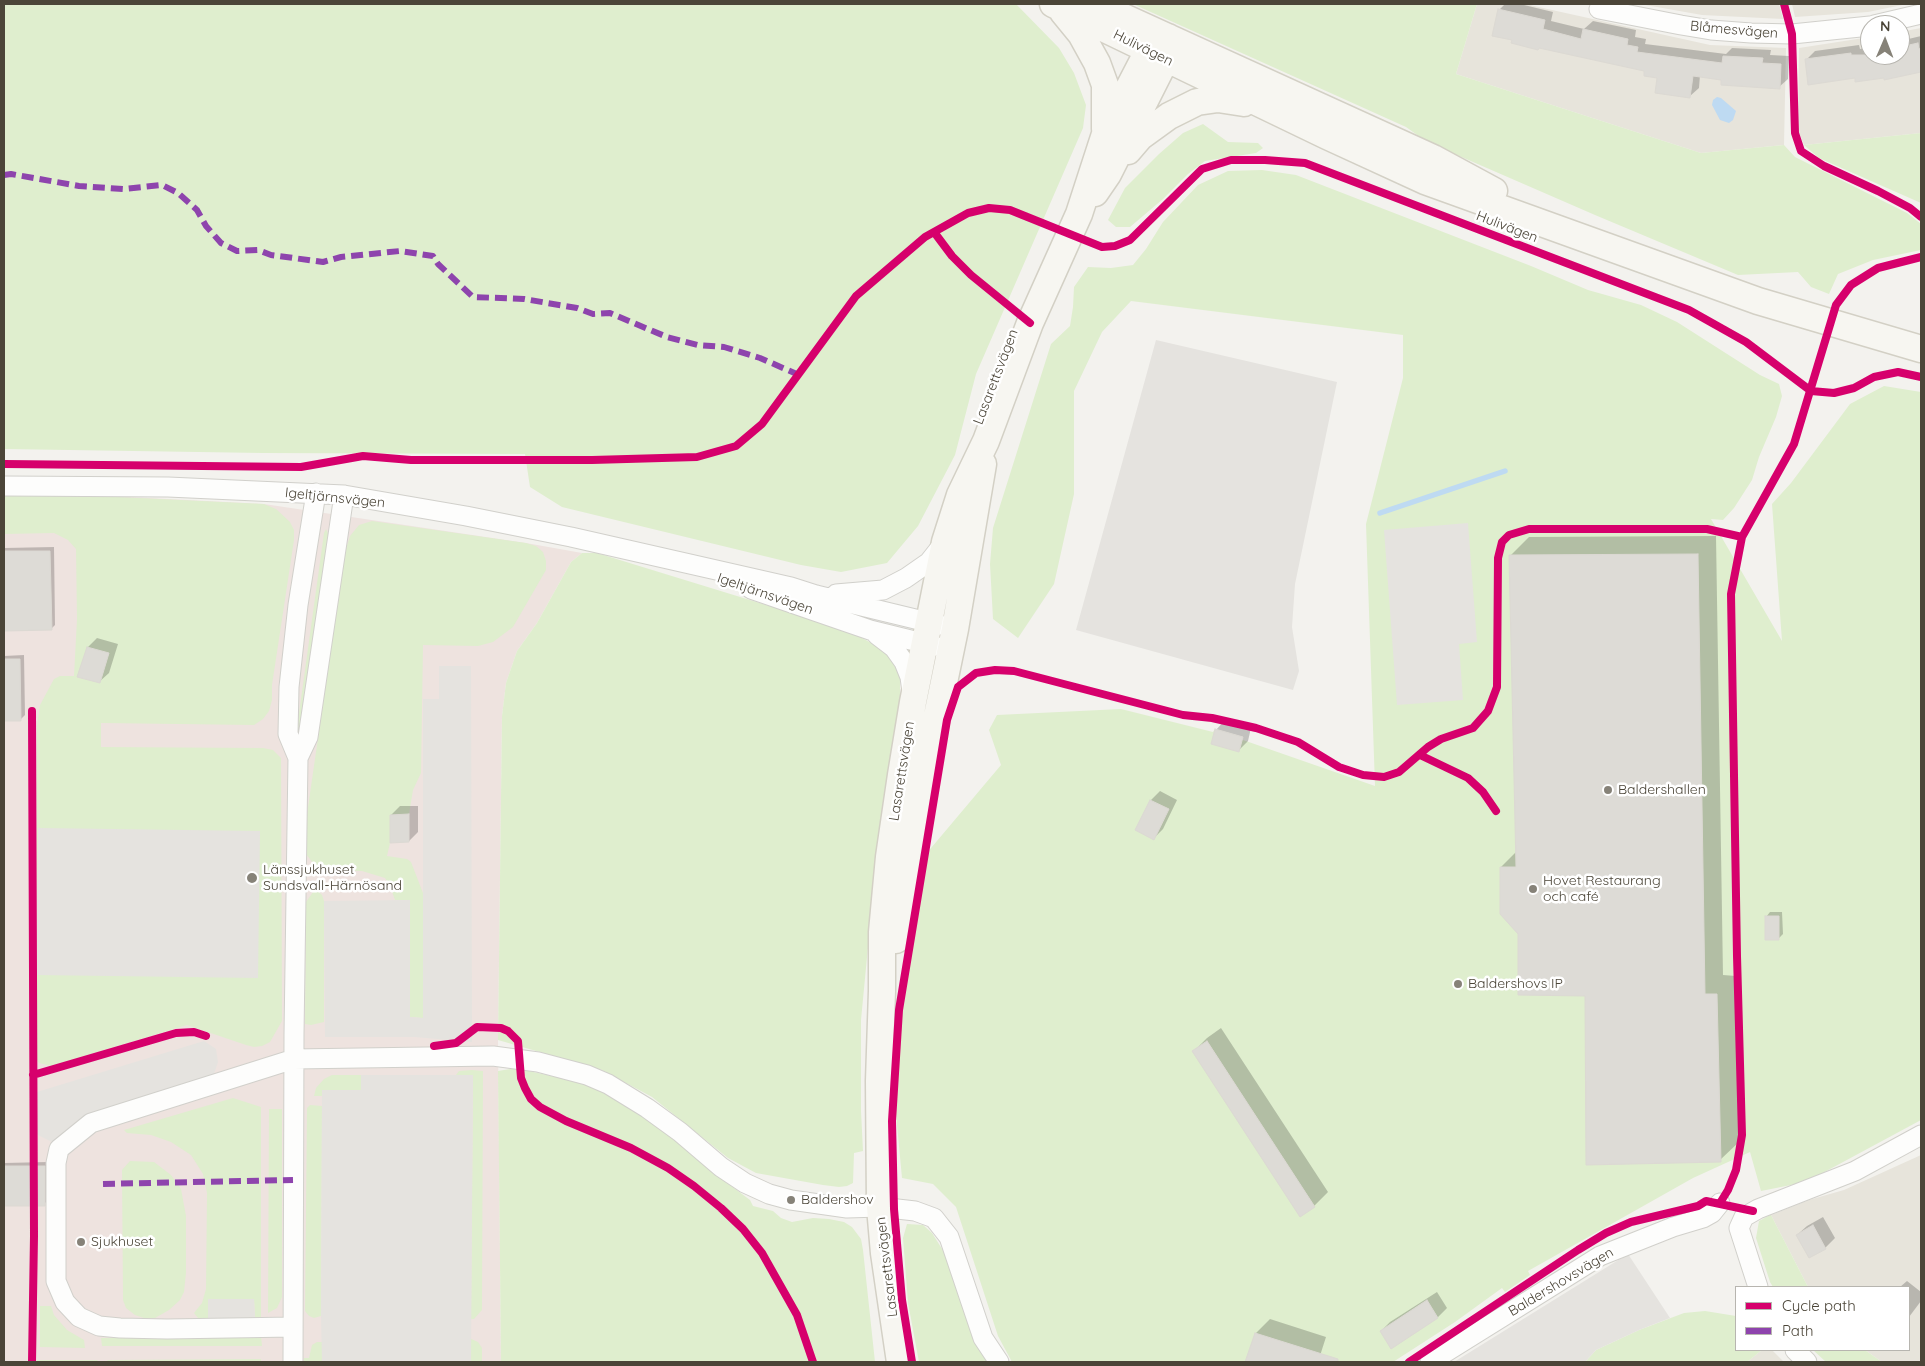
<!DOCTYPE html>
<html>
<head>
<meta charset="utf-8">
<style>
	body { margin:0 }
	#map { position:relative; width:1925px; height:1366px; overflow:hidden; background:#f3f2ee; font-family:Quicksand,sans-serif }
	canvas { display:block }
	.frame { position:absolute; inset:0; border:5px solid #4b4538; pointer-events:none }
	.legend { position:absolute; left:1735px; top:1286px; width:175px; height:65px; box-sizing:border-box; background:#fff; border:1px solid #b7b5af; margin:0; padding:6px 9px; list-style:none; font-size:15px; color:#4b4538 }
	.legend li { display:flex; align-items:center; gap:10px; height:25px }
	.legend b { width:25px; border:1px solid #b7b5af }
	.north { position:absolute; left:1860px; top:15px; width:50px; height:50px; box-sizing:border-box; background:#fff; border:1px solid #b7b5af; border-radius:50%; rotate:1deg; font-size:14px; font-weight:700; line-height:20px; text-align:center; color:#4b4538 }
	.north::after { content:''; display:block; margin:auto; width:18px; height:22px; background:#868278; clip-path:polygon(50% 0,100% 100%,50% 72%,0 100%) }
</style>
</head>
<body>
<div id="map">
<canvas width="1925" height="1366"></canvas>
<div class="frame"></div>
<ul class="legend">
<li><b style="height:6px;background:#d6006c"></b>Cycle path</li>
<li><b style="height:6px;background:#8e44ad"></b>Path</li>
</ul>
<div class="north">N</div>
</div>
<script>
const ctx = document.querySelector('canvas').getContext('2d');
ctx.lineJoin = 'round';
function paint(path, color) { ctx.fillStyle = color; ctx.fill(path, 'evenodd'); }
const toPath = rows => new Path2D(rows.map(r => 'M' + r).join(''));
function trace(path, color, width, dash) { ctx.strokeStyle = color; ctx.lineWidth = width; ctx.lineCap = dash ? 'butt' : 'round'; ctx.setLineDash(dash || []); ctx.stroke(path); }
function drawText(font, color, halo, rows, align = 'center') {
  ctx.font = font + ' Quicksand,sans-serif'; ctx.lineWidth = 5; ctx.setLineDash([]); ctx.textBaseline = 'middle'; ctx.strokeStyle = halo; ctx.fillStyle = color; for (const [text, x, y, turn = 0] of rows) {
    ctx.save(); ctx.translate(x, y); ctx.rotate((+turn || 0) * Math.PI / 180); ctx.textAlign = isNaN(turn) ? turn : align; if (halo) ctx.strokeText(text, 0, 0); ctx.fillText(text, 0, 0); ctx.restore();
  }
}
paint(toPath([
	[1477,4,1525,4,1710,45,1786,48,1784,145,1701,153,1456,74],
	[1640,4,1779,4,1783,19,1702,15],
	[1792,4,1907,4,1868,12,1795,17],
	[1921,28,1921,133,1804,145,1798,130,1799,48,1870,37,1870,55,1900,55,1900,32],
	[1921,1155,1921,1362,1882,1362,1865,1350,1909,1350,1909,1287,1808,1287,1771,1215,1809,1200,1844,1190],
	[1762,1350,1772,1350,1784,1362,1747,1362]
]), '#e7e4db');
paint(toPath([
	[4,496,130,497,264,504,526,543,582,553,571,562,537,623,517,651,506,683,502,716,498,1040,501,1362,4,1362]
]), '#eee3df');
paint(toPath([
	[4,4,1016,4,1059,48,1074,73,1086,105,1083,128,976,374,955,455,918,526,887,563,841,572,801,565,562,507,530,487,525,454,263,453,4,449],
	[1133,4,1477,4,1456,74,1701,153,1784,145,1795,157,1907,213,1921,224,1921,250,1873,260,1838,274,1829,294,1811,287,1798,272,1738,275,1595,215,1427,142,1406,127],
	[1203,124,1228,142,1258,143,1263,148,1256,153,1205,161,1188,174,1163,199,1130,227,1116,227,1108,220,1125,188,1159,154,1183,133],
	[1921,133,1921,203,1819,158,1804,145],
	[1262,170,1296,175,1531,266,1588,290,1641,305,1677,322,1760,375,1779,384,1782,396,1776,417,1759,457,1752,480,1734,508,1723,520,1711,519,1782,641,1772,504,1791,483,1850,404,1884,386,1921,392,1921,1120,1806,1182,1761,1191,1750,1152,1693,1178,1528,1271,1530,1275,1505,1292,1502,1288,1455,1322,1393,1362,1012,1362,998,1336,956,1207,933,1184,902,1178,894,1093,895,1017,926,854,1001,765,989,730,997,715,1121,709,1213,732,1215,729,1243,737,1243,740,1375,786,1366,524,1403,378,1403,335,1131,301,1102,332,1074,391,1074,494,1054,584,1018,638,993,619,990,564,993,528,1051,344,1070,326,1073,307,1074,287,1088,267,1111,268,1133,265,1146,249,1163,222,1198,185,1228,171],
	[77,495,264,504,276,509,290,522,294,530,294,540,272,685,272,700,269,711,263,719,254,725,101,723,101,747,263,748,273,750,281,758,282,1021,270,1042,262,1046,254,1047,246,1045,187,1025,51,1066,39,1063,36,1059,37,726,40,705,54,679,60,676,74,676,77,619,76,549,68,540,54,533,4,534,4,496],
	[372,521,526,543,536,546,543,552,546,561,546,570,513,627,493,642,478,646,423,645,421,773,413,790,409,814,390,815,390,843,387,856,407,859,411,862,423,893,423,1018,410,1017,410,900,395,900,390,886,385,878,362,871,325,870,313,863,306,854,307,814,345,552,350,536,359,525],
	[326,529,329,535,300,737,296,735,324,533],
	[582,553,597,553,776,608,860,637,879,647,894,661,900,677,900,699,872,905,861,1020,861,1111,863,1151,854,1153,853,1183,847,1186,839,1187,823,1185,756,1173,728,1158,652,1097,602,1070,498,1040,502,716,506,683,517,651,537,623,571,562],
	[318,891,322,895,324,901,324,1022,311,1025,305,1024,306,902,313,892],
	[516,1068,586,1084,612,1094,666,1130,710,1170,750,1200,753,1206,773,1211,781,1218,792,1222,813,1218,829,1219,844,1222,852,1227,861,1239,863,1250,875,1362,501,1362,498,1071],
	[472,1070,483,1071,482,1310,474,1319,468,1319,471,1310,473,1076,456,1075,459,1071],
	[332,1075,361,1075,361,1090,323,1090,322,1096,314,1096,316,1088,324,1079],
	[233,1098,261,1107,261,1318,255,1318,254,1299,208,1299,208,1318,198,1318,194,1313,202,1303,206,1289,207,1193,203,1174,191,1155,171,1142,151,1135,127,1133,124,1130],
	[310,1105,322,1106,321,1316,314,1318,309,1316,305,1311,307,1108],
	[269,1109,282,1109,282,1297,277,1308,268,1313],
	[130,1161,154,1162,171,1175,181,1189,186,1216,186,1273,184,1292,180,1300,169,1310,155,1318,144,1318,135,1315,126,1308,123,1300,122,1170],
	[1770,1215,1771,1215,1808,1287,1773,1287,1770,1282,1756,1238,1759,1221],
	[907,1224,923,1225,932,1233,944,1252,977,1343,989,1362,919,1362,908,1303,903,1238],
	[40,1306,51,1306,54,1315,67,1330,84,1340,85,1348,40,1347],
	[1705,1311,1736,1316,1736,1350,1762,1350,1747,1362,1585,1362,1596,1350,1639,1330,1684,1313],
	[261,1336,262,1346,102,1346,101,1338],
	[467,1337,478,1342,482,1348,482,1362,471,1362,471,1351],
	[317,1342,322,1342,322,1362,304,1362,304,1358,309,1358,312,1345],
	[1813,1350,1865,1350,1882,1362,1826,1362],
	[261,1359,261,1362,109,1362,107,1360],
	[37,1360,97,1360,99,1362,37,1362]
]), '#dfeece');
paint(toPath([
	[1156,340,1337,382,1295,584,1292,627,1299,671,1293,690,1076,630],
	[1468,523,1477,642,1459,644,1463,700,1397,705,1384,530],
	[439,666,471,666,472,1042,415,1037,325,1037,324,901,410,900,410,1017,423,1018,423,699,439,699],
	[38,828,260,831,258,978,36,975],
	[204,1041,216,1049,218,1062,213,1077,78,1120,52,1142,36,1134,37,1092],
	[361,1075,473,1075,471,1362,322,1362,321,1316,322,1090,361,1090],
	[1628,1254,1670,1318,1639,1330,1596,1350,1585,1362,1454,1362],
	[208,1299,254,1299,255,1318,208,1318]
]), '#e5e3df');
paint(toPath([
	[1717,97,1721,98,1736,111,1733,120,1729,123,1720,120,1712,105,1713,100]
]), '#bedaf2');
paint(toPath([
	[1505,4,1520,4,1553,12,1551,21,1584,29,1593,21,1636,30,1635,37,1646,39,1645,44,1726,54,1732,48,1771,50,1770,55,1789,56,1788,79,1779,87,1700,75,1699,88,1690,96,1646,70,1514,39,1500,9],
	[1921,36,1921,71,1885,78,1885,76,1856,77,1806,60,1815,51,1859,45,1860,49,1870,47,1870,55,1900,55,1900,41],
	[1716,536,1723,975,1736,976,1739,1142,1720,1160,1586,995,1519,934,1501,867,1517,851,1510,556,1529,537],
	[54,547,55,625,51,629,4,630,4,548],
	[97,638,118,644,109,673,99,682,78,676,88,647],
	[24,655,25,715,21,719,4,720,4,656],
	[1225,720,1251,728,1248,741,1239,750,1216,730],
	[1160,791,1177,800,1163,829,1154,838,1151,800],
	[400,806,418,806,418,832,409,841,391,815],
	[1770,912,1782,912,1783,934,1778,939,1766,917],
	[1221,1028,1328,1192,1314,1206,1193,1052,1207,1038],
	[48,1162,48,1200,44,1204,4,1205,4,1163],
	[1823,1217,1835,1238,1825,1248,1809,1257,1797,1235,1807,1226],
	[1907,1281,1921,1292,1921,1301,1909,1317,1909,1287,1900,1287],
	[1437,1292,1447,1308,1438,1317,1391,1347,1381,1331,1390,1322],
	[1270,1319,1326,1337,1318,1362,1247,1361,1256,1333]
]), '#0003');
trace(toPath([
	[1380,513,1505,471]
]), '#bedaf2', 5.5);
const building = toPath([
	[1498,9,1545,20,1543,29,1581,39,1583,29,1628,39,1627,45,1638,47,1637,52,1722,63,1723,56,1763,58,1762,63,1781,64,1780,89,1721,85,1721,80,1693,76,1690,98,1655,93,1657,78,1644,76,1644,71,1539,48,1538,50,1511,43,1512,40,1492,36,1498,9],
	[1918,43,1919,49,1921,48,1921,72,1884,80,1884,78,1855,82,1855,78,1808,85,1805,59,1851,53,1851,55,1900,55,1900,47,1918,43],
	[4,551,50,551,52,630,4,631,4,551],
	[1698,554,1705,994,1717,994,1721,1162,1586,1165,1585,996,1518,995,1518,934,1500,914,1500,867,1516,867,1509,555,1698,554],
	[87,647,109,653,100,683,77,677,87,647],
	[4,659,20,659,21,721,4,721,4,659],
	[1215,729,1243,737,1239,752,1211,744,1215,729],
	[1150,800,1169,809,1154,840,1135,830,1150,800],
	[409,814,409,842,390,843,390,815,409,814],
	[1765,916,1779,916,1779,940,1765,940,1765,916],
	[1207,1041,1315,1207,1300,1217,1192,1051,1207,1041],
	[4,1166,45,1166,45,1206,4,1206,4,1166],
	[1813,1225,1826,1249,1809,1258,1796,1235,1813,1225],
	[1427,1300,1438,1318,1391,1349,1380,1331,1427,1300],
	[1255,1333,1338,1359,1338,1362,1245,1362,1255,1333]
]);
paint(building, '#dddbd6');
trace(building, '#dcd9d3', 1);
const street = toPath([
	[1599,9,1681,25,1711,30,1751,33,1792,34,1870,26],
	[1874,25,1921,14],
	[4,486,168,487,344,495,466,516,571,537,791,587,816,595,940,625],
	[751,589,870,630,935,646],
	[836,594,883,590,906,578,929,562,944,543],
	[877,635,894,648,904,662,910,677,912,692],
	[298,758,308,737,344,495],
	[1758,1287,1739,1228,1744,1217,1758,1209,1855,1171,1921,1135],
	[293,1327,167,1329,120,1328,99,1326,79,1317,65,1302,56,1281,56,1163,59,1149,91,1123,294,1059,493,1056,538,1062,587,1075,608,1084,647,1108,680,1132,721,1167,745,1183,769,1194,791,1200,847,1208,880,1207,915,1211,934,1218,949,1237,983,1338,999,1362],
	[1795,1350,1807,1362],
	[293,1362,294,1034,298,758,288,734,289,687,298,605,316,493],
	[1430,1362,1600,1256,1673,1227,1703,1218,1712,1213,1720,1203]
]);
const secondary = toPath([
	[1053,4,1327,136,1425,181,1758,301,1921,349],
	[1095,4,1433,158,1494,191],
	[1063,12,1081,34,1097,63,1105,85,1105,129],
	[1128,151,1140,137,1169,116,1197,102,1218,99,1244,103],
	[1095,193,1108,174,1166,59,1167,43],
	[896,940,912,860,924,779,955,629,983,464],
	[900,1362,884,1253,880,1207,879,1081,882,991,882,932,889,857,901,775,913,702,945,542,960,495,986,441,1030,323,1079,214,1105,134,1148,51,1168,37]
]);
trace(street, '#d1d0cb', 21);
trace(secondary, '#d3d0c5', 29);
trace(street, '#fdfdfc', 19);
trace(secondary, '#f7f6f1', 26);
trace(toPath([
	[4,175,11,174,79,186,123,189,162,185,178,193,197,210,206,226,221,243,237,251,258,250,271,255,323,262,341,257,400,251,433,256,438,264,473,297,524,299,577,308,593,314,610,313,667,337,698,345,724,347,760,358,799,375],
	[103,1184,293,1180]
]), '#8e44ad', 6, [12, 6]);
trace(toPath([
	[1784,4,1792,34,1795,133,1801,151,1824,166,1878,191,1910,208,1921,217],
	[934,232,952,256,971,275,1030,323],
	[4,464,301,467,363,456,411,460,592,460,697,457,736,446,762,424,856,296,925,237,968,213,989,208,1010,210,1102,247,1115,246,1130,240,1202,169,1231,160,1265,160,1305,163,1689,310,1746,342,1811,391,1834,393,1854,388,1874,377,1898,372,1921,377],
	[32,711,34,1236,32,1362],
	[1420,755,1468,778,1483,792,1496,811],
	[434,1046,456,1043,477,1027,501,1028,508,1031,518,1041,521,1078,525,1088,531,1099,540,1107,566,1121,631,1148,668,1168,694,1186,721,1208,743,1229,762,1253,797,1315,813,1362],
	[33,1075,176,1033,194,1032,206,1036],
	[1720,1203,1728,1190,1736,1170,1742,1135,1737,956,1731,594,1742,537,1794,444,1836,305,1851,285,1878,268,1921,257],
	[912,1362,902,1300,894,1209,892,1121,899,1010,947,720,958,687,976,673,995,670,1014,671,1183,715,1212,718,1256,728,1298,742,1339,767,1363,775,1384,777,1399,772,1428,747,1441,739,1473,728,1488,711,1497,687,1498,558,1502,542,1509,535,1529,529,1707,529,1742,537],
	[1409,1362,1578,1250,1606,1233,1631,1222,1698,1206,1706,1201,1753,1211]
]), '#d6006c', 8);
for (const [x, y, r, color] of [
	[1608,790,5,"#868278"],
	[252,878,6,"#868278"],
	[1533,889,5,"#868278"],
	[1458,984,5,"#868278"],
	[791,1200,5,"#868278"],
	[81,1242,5,"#868278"]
]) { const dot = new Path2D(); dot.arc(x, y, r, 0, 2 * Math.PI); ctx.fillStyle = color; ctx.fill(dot); trace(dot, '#fff', 2); }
drawText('14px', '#4b4538', '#fff', [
	["Blåmesvägen",1734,30,5],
	["Hulivägen",1143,48,26],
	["Hulivägen",1507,227,21],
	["Lasarettsvägen",996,377,-69],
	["Igeltjärnsvägen",335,498,6],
	["Igeltjärnsvägen",765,594,19],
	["Lasarettsvägen",902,771,-81],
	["Lasarettsvägen",887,1267,-97],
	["Baldershovsvägen",1561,1282,-31]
]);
drawText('14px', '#4b4538', '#fff', [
	["Baldershallen",1618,790],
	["Länssjukhuset",263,870],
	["Sundsvall-Härnösand",263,886],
	["Hovet Restaurang",1543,881],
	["och café",1543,897],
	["Baldershovs IP",1468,984],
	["Baldershov",801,1200],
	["Sjukhuset",91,1242]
], 'left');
</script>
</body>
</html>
